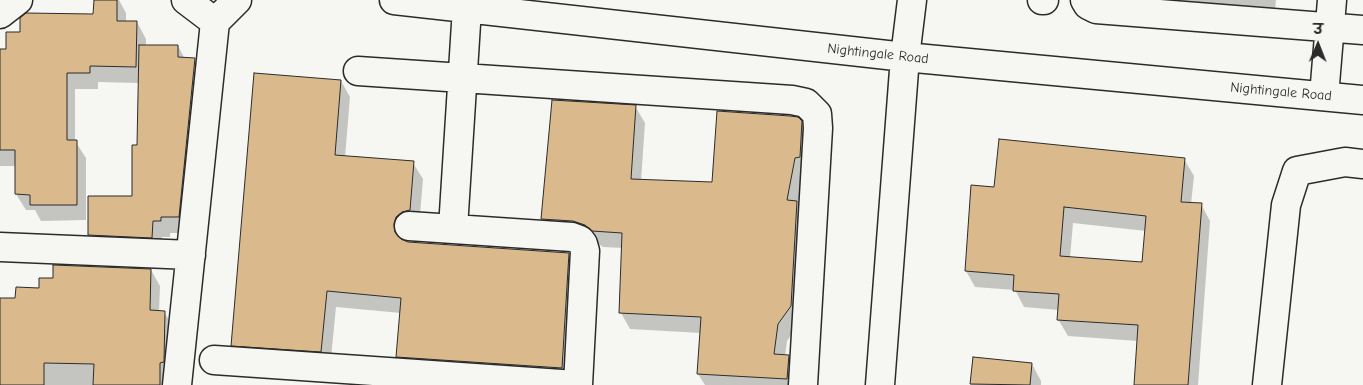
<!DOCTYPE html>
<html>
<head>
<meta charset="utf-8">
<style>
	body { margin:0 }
	#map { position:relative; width:1363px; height:385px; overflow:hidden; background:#f6f6f2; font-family:"Comic Neue","Playpen Sans Deva",sans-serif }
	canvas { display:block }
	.north { position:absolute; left:1293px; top:20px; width:50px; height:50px; -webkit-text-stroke:4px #f6f6f2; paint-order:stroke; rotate:1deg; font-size:14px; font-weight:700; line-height:20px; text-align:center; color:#2b2b2b }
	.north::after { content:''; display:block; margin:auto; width:18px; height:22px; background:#2b2b2b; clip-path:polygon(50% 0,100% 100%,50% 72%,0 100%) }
</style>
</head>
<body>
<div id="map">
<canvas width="1363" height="385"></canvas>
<div class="north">उ</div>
</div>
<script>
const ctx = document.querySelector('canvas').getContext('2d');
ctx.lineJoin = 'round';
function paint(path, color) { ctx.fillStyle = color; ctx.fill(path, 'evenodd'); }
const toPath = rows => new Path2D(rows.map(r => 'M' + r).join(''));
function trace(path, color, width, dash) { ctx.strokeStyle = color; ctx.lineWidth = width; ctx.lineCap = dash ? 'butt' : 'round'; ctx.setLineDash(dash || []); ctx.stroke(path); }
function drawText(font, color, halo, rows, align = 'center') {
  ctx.font = font + ' "Comic Neue",sans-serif'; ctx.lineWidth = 4; ctx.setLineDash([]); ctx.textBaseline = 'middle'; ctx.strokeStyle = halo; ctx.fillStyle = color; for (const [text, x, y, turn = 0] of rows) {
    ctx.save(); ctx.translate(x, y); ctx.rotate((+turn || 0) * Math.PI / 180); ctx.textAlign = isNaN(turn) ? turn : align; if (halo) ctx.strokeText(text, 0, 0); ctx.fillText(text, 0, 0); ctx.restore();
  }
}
paint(toPath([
	[95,0,119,0,126,13,126,22,137,22,146,39,146,46,178,46,185,59,194,59,204,75,188,233,170,233,170,237,162,237,161,254,98,251,89,235,133,197,139,146,139,83,98,82,98,89,75,89,75,141,86,158,86,220,41,221,35,210,26,210,16,194,16,166,0,166,0,50,8,50,21,33,95,15],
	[1111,0,1276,0,1274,23],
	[341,81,350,97,345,157,413,163,423,179,419,227,405,234,403,241,408,243,568,254,578,270,571,385,407,373,397,357,401,313,336,307,330,368,242,362,232,345],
	[635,106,645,123,641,181,713,183,801,122,811,139,798,205,806,219,800,323,787,341,785,356,788,356,797,372,797,385,705,385,698,374,701,333,630,329,621,313,623,248,603,247,596,242,552,236,543,219],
	[1184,159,1194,176,1191,204,1201,204,1210,221,1198,385,1135,385,1138,341,1068,336,1058,319,1059,310,1024,307,1015,290,975,287,966,271,995,189],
	[1073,223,1146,231,1144,263,1070,258],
	[151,270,160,286,159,312,164,312,174,328,169,385,0,385,0,299,17,300,40,289],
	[974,359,1032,364,1041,381,1041,385,971,385]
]), '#0003');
const building = toPath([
	[94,0,117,0,117,21,137,21,136,67,90,66,90,73,67,73,67,140,77,140,77,205,30,205,30,195,15,194,15,150,0,150,0,49,6,49,6,32,20,32,20,18,26,13,93,14,94,0],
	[139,45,178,45,178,57,195,58,179,217,161,217,161,221,153,221,152,238,88,235,88,196,132,196,132,145,137,145,139,45],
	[254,73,341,80,335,155,414,161,410,210,402,212,396,217,394,224,395,232,401,239,408,242,569,253,562,368,396,357,401,298,327,291,321,352,231,346,254,73],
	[552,100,636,105,631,179,712,182,717,111,790,116,798,117,802,121,800,157,795,158,787,200,797,201,791,306,778,324,774,354,789,355,787,379,697,374,701,317,619,313,622,233,592,231,585,225,573,221,541,219,552,100],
	[999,139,1185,158,1181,202,1202,203,1188,385,1134,385,1138,325,1057,320,1059,294,1013,291,1014,275,965,271,971,185,994,187,999,139],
	[1064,207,1146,216,1142,262,1060,256,1064,207],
	[53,265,151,269,150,310,165,311,164,362,160,363,160,385,93,385,94,364,44,363,44,385,0,385,0,298,15,298,16,287,39,288,39,278,53,278,53,265],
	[973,357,1032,363,1030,385,970,384,973,357]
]);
paint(building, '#daba8d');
trace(building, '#2b2b2b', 1);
const minor = toPath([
	[186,0,215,22],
	[394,0,905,57,1363,100],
	[1042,0,1044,0],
	[1085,0,1088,5,1096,9,1363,30],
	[0,14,18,0],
	[358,71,792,100,806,103,817,114,818,128,803,385],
	[1324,96,1332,0],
	[409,226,572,237,580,240,583,244,585,251,578,385],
	[453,228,467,8],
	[0,247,191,255],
	[214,360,576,385],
	[177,385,215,22,237,0],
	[880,385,905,57,912,0],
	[1267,385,1286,205,1297,171,1345,162,1363,164]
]);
trace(minor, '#2b2b2b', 31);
trace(minor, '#f6f6f2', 28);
drawText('14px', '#2b2b2b', '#f6f6f2', [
	["Nightingale Road",878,54,6],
	["Nightingale Road",1281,92,5]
]);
</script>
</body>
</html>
